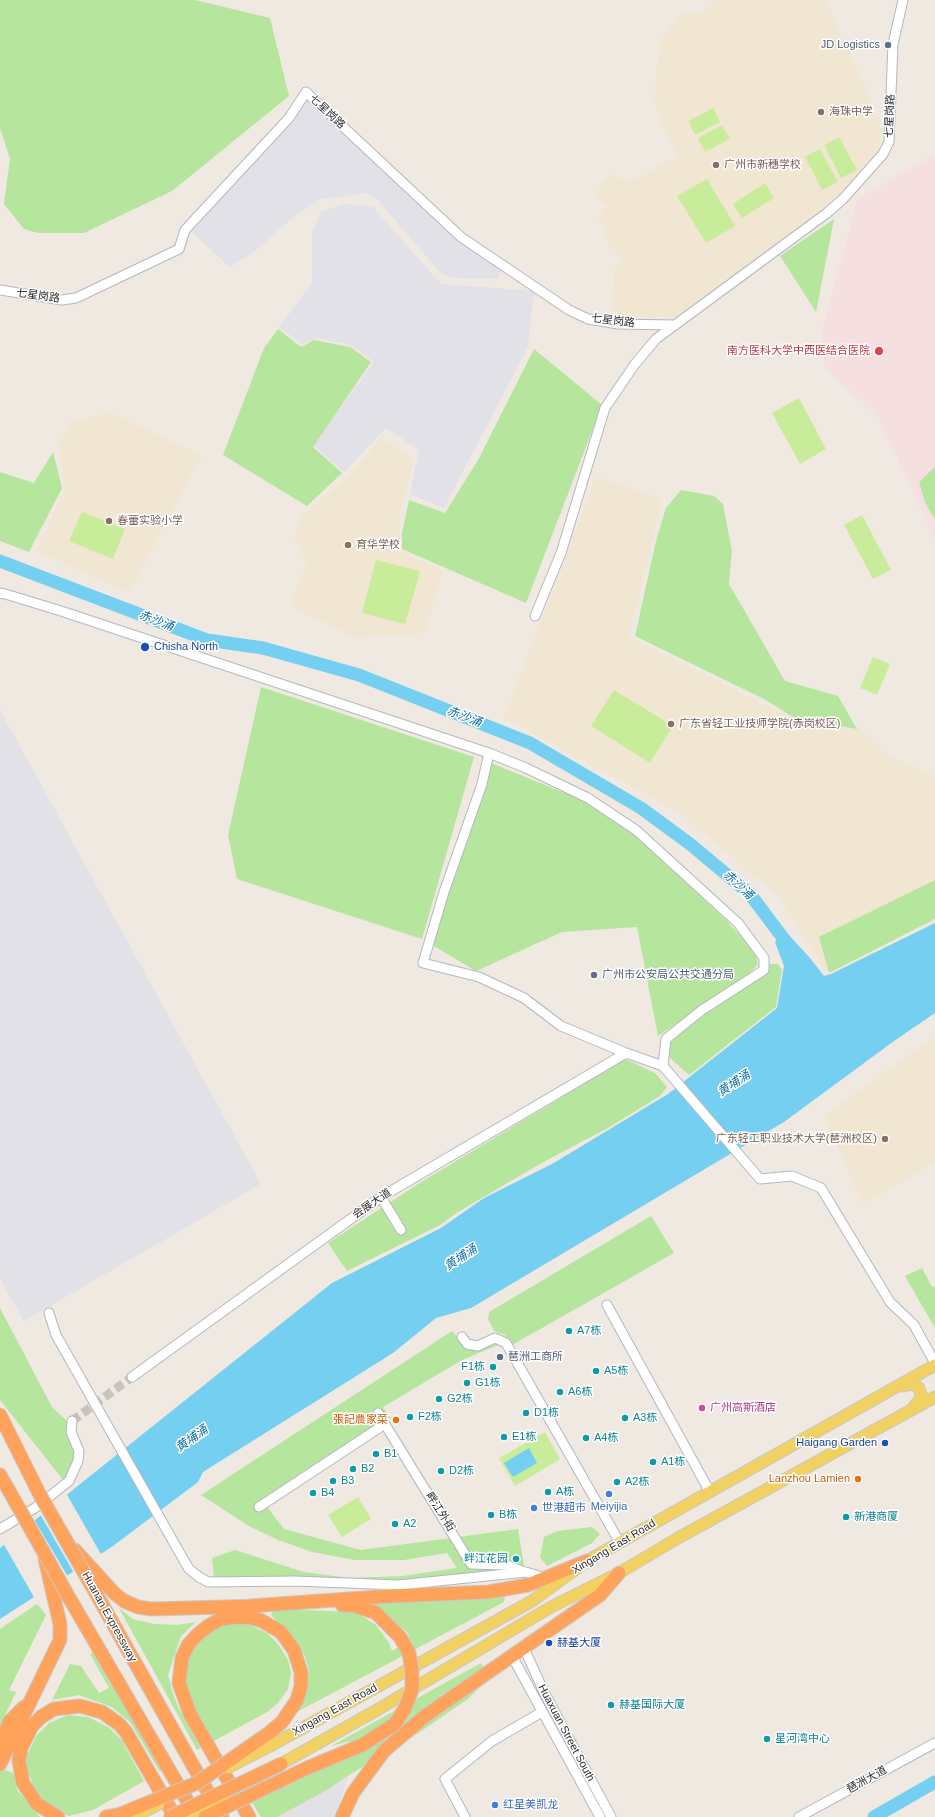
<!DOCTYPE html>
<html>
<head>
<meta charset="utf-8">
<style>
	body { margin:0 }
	canvas { display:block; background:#efe9e1 }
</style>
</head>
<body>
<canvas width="935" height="1817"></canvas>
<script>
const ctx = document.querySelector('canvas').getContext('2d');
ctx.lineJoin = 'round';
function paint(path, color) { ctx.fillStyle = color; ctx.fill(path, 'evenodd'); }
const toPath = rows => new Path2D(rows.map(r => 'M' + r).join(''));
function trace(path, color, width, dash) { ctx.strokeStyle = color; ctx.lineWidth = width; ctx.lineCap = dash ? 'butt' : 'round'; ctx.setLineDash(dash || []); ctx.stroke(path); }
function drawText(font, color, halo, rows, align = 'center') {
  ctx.font = font + ' Arial,"Noto Sans SC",sans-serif'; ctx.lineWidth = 3; ctx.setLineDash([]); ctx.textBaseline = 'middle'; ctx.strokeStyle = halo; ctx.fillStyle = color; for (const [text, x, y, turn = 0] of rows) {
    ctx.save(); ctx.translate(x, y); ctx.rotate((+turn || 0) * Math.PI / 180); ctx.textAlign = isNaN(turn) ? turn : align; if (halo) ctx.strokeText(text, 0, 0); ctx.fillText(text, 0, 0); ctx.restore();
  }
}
paint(toPath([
	[306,96,503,269,497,279,452,278,441,273,376,198,363,193,319,200,295,216,250,255,229,267,189,229],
	[346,204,373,207,441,284,534,291,528,347,444,508,410,494,419,450,386,428,344,472,313,445,374,362,351,345,316,338,302,344,279,327,312,284,312,233,320,212],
	[0,710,261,1184,24,1321,0,1279],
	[350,1771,335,1817,266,1817]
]), '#e3e1e8');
paint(toPath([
	[718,0,825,0,864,84,882,132,878,153,846,189,807,221,676,317,613,317,614,273,623,258,610,246,599,216,606,207,597,197,602,184,612,174,628,183,679,156,661,122,654,98,660,43,681,13,703,12],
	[110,412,201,456,129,592,36,551,65,491,58,444,71,423],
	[382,439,414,459,399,518,398,551,442,570,425,633,356,638,291,606,307,561,295,538,300,517,340,484],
	[596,477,662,499,629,638,792,718,858,729,890,757,935,776,935,912,824,969,780,898,680,813,504,718],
	[935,1039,935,1162,863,1204,825,1116,906,1057]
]), '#f0e6d1');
paint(toPath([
	[935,155,935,539,878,417,825,368,822,333,857,199]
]), '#f5dfe0');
paint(toPath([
	[0,0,195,0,270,18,289,96,172,191,84,233,38,233,24,229,4,204,10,159,0,128],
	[834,219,816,312,780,256],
	[278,329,301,347,314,340,350,347,371,362,313,447,342,473,307,506,223,455,264,348],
	[534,349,602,405,526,603,402,549,402,533,409,500,445,513,478,460],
	[53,452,62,488,29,552,0,541,0,472,34,483],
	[935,467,935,520,925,502,919,482],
	[681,490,714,496,723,504,732,551,729,584,785,681,838,696,857,729,793,717,764,699,635,636,656,541,666,508],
	[261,687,474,757,422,939,237,879,228,835],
	[491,763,582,800,631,831,727,921,755,952,758,964,749,974,658,1036,637,927,562,932,476,971,432,945],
	[935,880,935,919,829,973,819,937],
	[770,964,778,964,782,970,776,1007,689,1075,669,1057,667,1041,702,1012,763,973],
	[625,1059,655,1073,667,1087,660,1096,608,1128,547,1160,458,1212,440,1225,347,1271,328,1243,418,1184],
	[651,1216,674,1253,512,1345,505,1335,494,1331,488,1319,489,1312],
	[922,1268,932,1287,935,1286,935,1328,905,1276],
	[0,1308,52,1407,69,1423,77,1457,63,1480,0,1400],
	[452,1331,468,1349,481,1349,496,1344,498,1345,462,1360,383,1407,390,1418,380,1424,384,1430,267,1507,284,1529,361,1550,518,1529,524,1566,501,1573,393,1582,214,1578,212,1558,235,1550,304,1572,349,1578,403,1576,457,1568,447,1553,404,1560,355,1560,312,1552,278,1540,249,1526,201,1495],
	[592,1527,600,1534,592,1543,547,1566,540,1557,544,1537,557,1531],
	[505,1595,504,1602,295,1713,305,1696,309,1671,305,1656,295,1640,271,1615,273,1609,356,1612,376,1625,389,1643,392,1651,410,1640,407,1632,368,1602],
	[37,1604,46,1615,9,1690,16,1692,0,1726,0,1629],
	[119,1608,133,1619,154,1624,177,1625,196,1622,181,1636,168,1675,173,1694,180,1711,201,1748,197,1750],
	[228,1624,249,1625,267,1633,278,1644,288,1660,291,1673,288,1689,278,1703,267,1712,212,1742,198,1719,184,1679,185,1666,197,1641,214,1629],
	[93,1653,163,1770,160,1772,130,1722,112,1707,79,1695,52,1700,70,1664,81,1666,99,1693,109,1688,90,1654],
	[481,1663,485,1670,484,1683,468,1699,398,1747,352,1773,327,1790,277,1817,261,1817,251,1801,352,1751,351,1741,331,1746],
	[68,1715,88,1717,108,1727,121,1739,144,1781,93,1810,69,1816,49,1807,34,1787,27,1770,27,1755,36,1736,49,1723],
	[0,1768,16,1774,17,1790,40,1817,0,1817]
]), '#b6e59e');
paint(toPath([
	[713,108,720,122,695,135,688,121],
	[722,125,730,139,705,152,698,138],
	[839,137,857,170,841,178,824,145],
	[820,149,838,182,822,190,805,157],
	[707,179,735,226,706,243,677,196],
	[765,183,774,198,742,218,733,204],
	[799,398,826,449,800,464,772,413],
	[82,512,125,529,113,559,69,541],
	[862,515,891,570,873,579,844,525],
	[376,560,420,571,405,624,362,613],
	[873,657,890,664,877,695,860,688],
	[614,690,673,726,650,763,591,726],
	[545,1432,560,1459,515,1486,499,1458],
	[358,1497,371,1519,342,1537,328,1515]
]), '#c9ec9a');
paint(toPath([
	[935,923,935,1013,894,1041,784,1122,471,1308,436,1318,393,1353,203,1472,198,1482,113,1546,0,1619,0,1548,332,1283,441,1228,484,1198,552,1164,668,1094,777,1008,784,966,775,942,786,932,810,958,824,976,831,974],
	[529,1448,537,1463,513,1477,504,1463]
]), '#75cff0');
paint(toPath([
	[66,1493,102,1556,74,1573,40,1514],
	[34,1519,68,1577,35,1599,3,1543]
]), '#efe9e1');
trace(toPath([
	[0,561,207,640,263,648,359,675,530,743,641,808,690,844,750,894,792,950],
	[874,1817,935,1782]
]), '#75cff0', 13);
trace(toPath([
	[72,1421,132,1377]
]), '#c8c4bd', 9, [9, 4.5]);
const minor = toPath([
	[0,290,62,300,76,298,179,249,185,230,289,118,306,92,461,237,569,310,588,319,618,324,675,325],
	[0,594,2,593,61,611,489,753,526,768,588,798,636,830,738,923,764,958,764,970,702,1010,666,1039,663,1066],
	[535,616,561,553,605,408,635,364,656,339,827,213,843,199,883,154,889,142,893,44,903,0],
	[489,753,482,784,444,892,423,963,479,977,524,998,561,1026,626,1053,663,1066,760,1179,792,1176,821,1188,890,1302,914,1325,935,1363],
	[381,1197,401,1230],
	[607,1305,710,1492],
	[49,1313,56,1335],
	[462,1337,467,1344,478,1346,495,1338,506,1343,620,1543],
	[132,1377,381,1197,626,1053],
	[378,1413,471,1564,507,1565,524,1572],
	[259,1507,385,1424],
	[0,1529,35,1508,69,1481,78,1461,79,1451,71,1432,72,1421],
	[199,1577,208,1582,295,1581,399,1585,526,1572,545,1578],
	[524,1648,544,1692,611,1817],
	[512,1656,600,1817],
	[465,1817,445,1779,492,1741,542,1712],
	[799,1817,935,1743]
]);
const major = toPath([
	[901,1386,912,1384,919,1388,921,1395,920,1399,912,1409],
	[274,1744,532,1601,587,1561,935,1365],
	[281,1764,377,1710,551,1607,619,1573,678,1538,935,1397]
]);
const highway = toPath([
	[0,1415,40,1495],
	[0,1475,20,1510],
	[75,1550,114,1593,124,1601,138,1607,152,1609,258,1606],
	[89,1581,222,1817],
	[67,1594,196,1816],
	[342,1605,356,1606,376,1613],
	[250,1606,391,1596,488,1592,528,1585,587,1561],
	[0,1742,10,1721,24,1707],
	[0,1764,60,1640,60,1624,45,1559],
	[58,1817,37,1804,23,1783,19,1761,21,1748,32,1726,41,1717,54,1709,80,1706,102,1712,119,1724,126,1732,175,1817],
	[106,1817,118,1815],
	[249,1817,190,1714,179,1683,182,1658,188,1645,197,1635,208,1626,221,1619,238,1617,252,1618,262,1621,281,1632,294,1650,301,1672,301,1686,297,1700,282,1722,269,1733],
	[342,1817,353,1793,384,1751,425,1716,600,1595,619,1573]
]);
trace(minor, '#b4b7c1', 11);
trace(major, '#c9c9c9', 13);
trace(highway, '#c9c9c9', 15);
trace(minor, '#fff', 9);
trace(major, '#f2d163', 11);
trace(highway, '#ffa35c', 13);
const minorBridge = toPath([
	[56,1335,178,1550,189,1569,199,1577]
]);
const majorBridge = toPath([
	[227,1768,274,1744],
	[134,1817,159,1804],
	[190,1817,224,1797]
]);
const highwayBridge = toPath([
	[40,1495,89,1581],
	[20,1510,67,1594],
	[118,1815,197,1783,269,1733],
	[170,1817,281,1764],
	[205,1817,307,1768,362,1745,395,1724,405,1708,412,1690,412,1671,409,1653,400,1637,376,1613]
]);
trace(minorBridge, '#b4b7c1', 11, []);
trace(majorBridge, '#c9c9c9', 13, []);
trace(highwayBridge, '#c9c9c9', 15, []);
trace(minorBridge, '#fff', 9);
trace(majorBridge, '#f2d163', 11);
trace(highwayBridge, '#ffa35c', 13);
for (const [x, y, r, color] of [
	[888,45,4,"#5c6f8a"],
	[821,112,4,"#8d6e63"],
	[716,165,4,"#8d6e63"],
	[879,351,5,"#e0444e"],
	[109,521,4,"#8d6e63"],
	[348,545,4,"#8d6e63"],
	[145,647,5,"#1a4fb4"],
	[671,724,4,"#8d6e63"],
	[594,975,4,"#5c6f8a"],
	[885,1139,4,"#8d6e63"],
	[569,1331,4,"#0f9aa8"],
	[500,1357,4,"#5c6f8a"],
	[493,1367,4,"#0f9aa8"],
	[596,1371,4,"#0f9aa8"],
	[467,1383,4,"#0f9aa8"],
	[560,1392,4,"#0f9aa8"],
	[439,1399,4,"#0f9aa8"],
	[702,1408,4,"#d1479c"],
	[526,1413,4,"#0f9aa8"],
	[410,1417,4,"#0f9aa8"],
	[625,1418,4,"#0f9aa8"],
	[396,1420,4,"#e8710a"],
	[504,1437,4,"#0f9aa8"],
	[586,1438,4,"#0f9aa8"],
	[885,1443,4,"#1a4fb4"],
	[376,1454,4,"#0f9aa8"],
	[653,1462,4,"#0f9aa8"],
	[353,1469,4,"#0f9aa8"],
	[441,1471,4,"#0f9aa8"],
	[858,1479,4,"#e8710a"],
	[333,1481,4,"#0f9aa8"],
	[617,1482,4,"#0f9aa8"],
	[548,1492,4,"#0f9aa8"],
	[313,1493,4,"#0f9aa8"],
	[609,1494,4,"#3f7fe0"],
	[534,1508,4,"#3f7fe0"],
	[491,1515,4,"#0f9aa8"],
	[846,1517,4,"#0f9aa8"],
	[395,1524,4,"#0f9aa8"],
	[516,1559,4,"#0f9aa8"],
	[549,1643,4,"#1a4fb4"],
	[611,1705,4,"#0f9aa8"],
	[767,1739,4,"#0f9aa8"],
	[495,1805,4,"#3f7fe0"]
]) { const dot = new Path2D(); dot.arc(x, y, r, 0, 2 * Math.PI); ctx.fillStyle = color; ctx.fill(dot); trace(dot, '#fff', 1.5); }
drawText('11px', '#4e5e75', '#fff', [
	["JD Logistics",880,45,"right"],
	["广州市公安局公共交通分局",602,975],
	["琶洲工商所",508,1357]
], 'left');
drawText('11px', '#2e2e2e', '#fff', [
	["七星岗路",327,112,43],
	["七星岗路",890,116,-87],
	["七星岗路",38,296,8],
	["七星岗路",613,321,7],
	["会展大道",372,1204,-34],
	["畔江外街",440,1512,58],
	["Xingang East Road",614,1547,-31],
	["Huanan Expressway",109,1617,61],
	["Xingang East Road",335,1710,-29],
	["Huaxuan Street South",566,1733,62],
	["琶洲大道",867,1780,-29]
]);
drawText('11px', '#785e54', '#fff', [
	["海珠中学",829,112],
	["广州市新穗学校",724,165],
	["春蕾实验小学",117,521],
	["育华学校",356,545],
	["广东省轻工业技师学院(赤岗校区)",679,724],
	["广东轻工职业技术大学(琶洲校区)",877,1139,"right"]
], 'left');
drawText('11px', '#be3a42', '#fff', [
	["南方医科大学中西医结合医院",870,351]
], 'right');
drawText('11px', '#164399', '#fff', [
	["Chisha North",154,647],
	["Haigang Garden",877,1443,"right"],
	["赫基大厦",557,1643]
], 'left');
drawText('11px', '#0d838f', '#fff', [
	["A7栋",577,1331],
	["F1栋",485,1367,"right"],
	["A5栋",604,1371],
	["G1栋",475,1383],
	["A6栋",568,1392],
	["G2栋",447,1399],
	["D1栋",534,1413],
	["F2栋",418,1417],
	["A3栋",633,1418],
	["E1栋",512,1437],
	["A4栋",594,1438],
	["B1",384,1454],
	["A1栋",661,1462],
	["B2",361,1469],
	["D2栋",449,1471],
	["B3",341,1481],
	["A2栋",625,1482],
	["A栋",556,1492],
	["B4",321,1493],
	["B栋",499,1515],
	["新港商厦",854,1517],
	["A2",403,1524],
	["畔江花园",508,1559,"right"],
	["赫基国际大厦",619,1705],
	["星河湾中心",775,1739]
], 'left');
drawText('11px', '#b23c85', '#fff', [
	["广州高斯酒店",710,1408]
], 'left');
drawText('11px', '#c56008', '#fff', [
	["張記農家菜",388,1420],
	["Lanzhou Lamien",850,1479]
], 'right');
drawText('11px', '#366cbe', '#fff', [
	["Meiyijia",609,1507,"center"],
	["世港超市",542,1508],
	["红星美凯龙",503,1805]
], 'left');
drawText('italic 12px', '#0d6fa3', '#fff', [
	["赤沙涌",156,621,21],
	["赤沙涌",464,717,21],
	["赤沙涌",738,885,43],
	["黄埔涌",734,1084,-33],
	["黄埔涌",461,1258,-33],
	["黄埔涌",192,1439,-35]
]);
</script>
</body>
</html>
